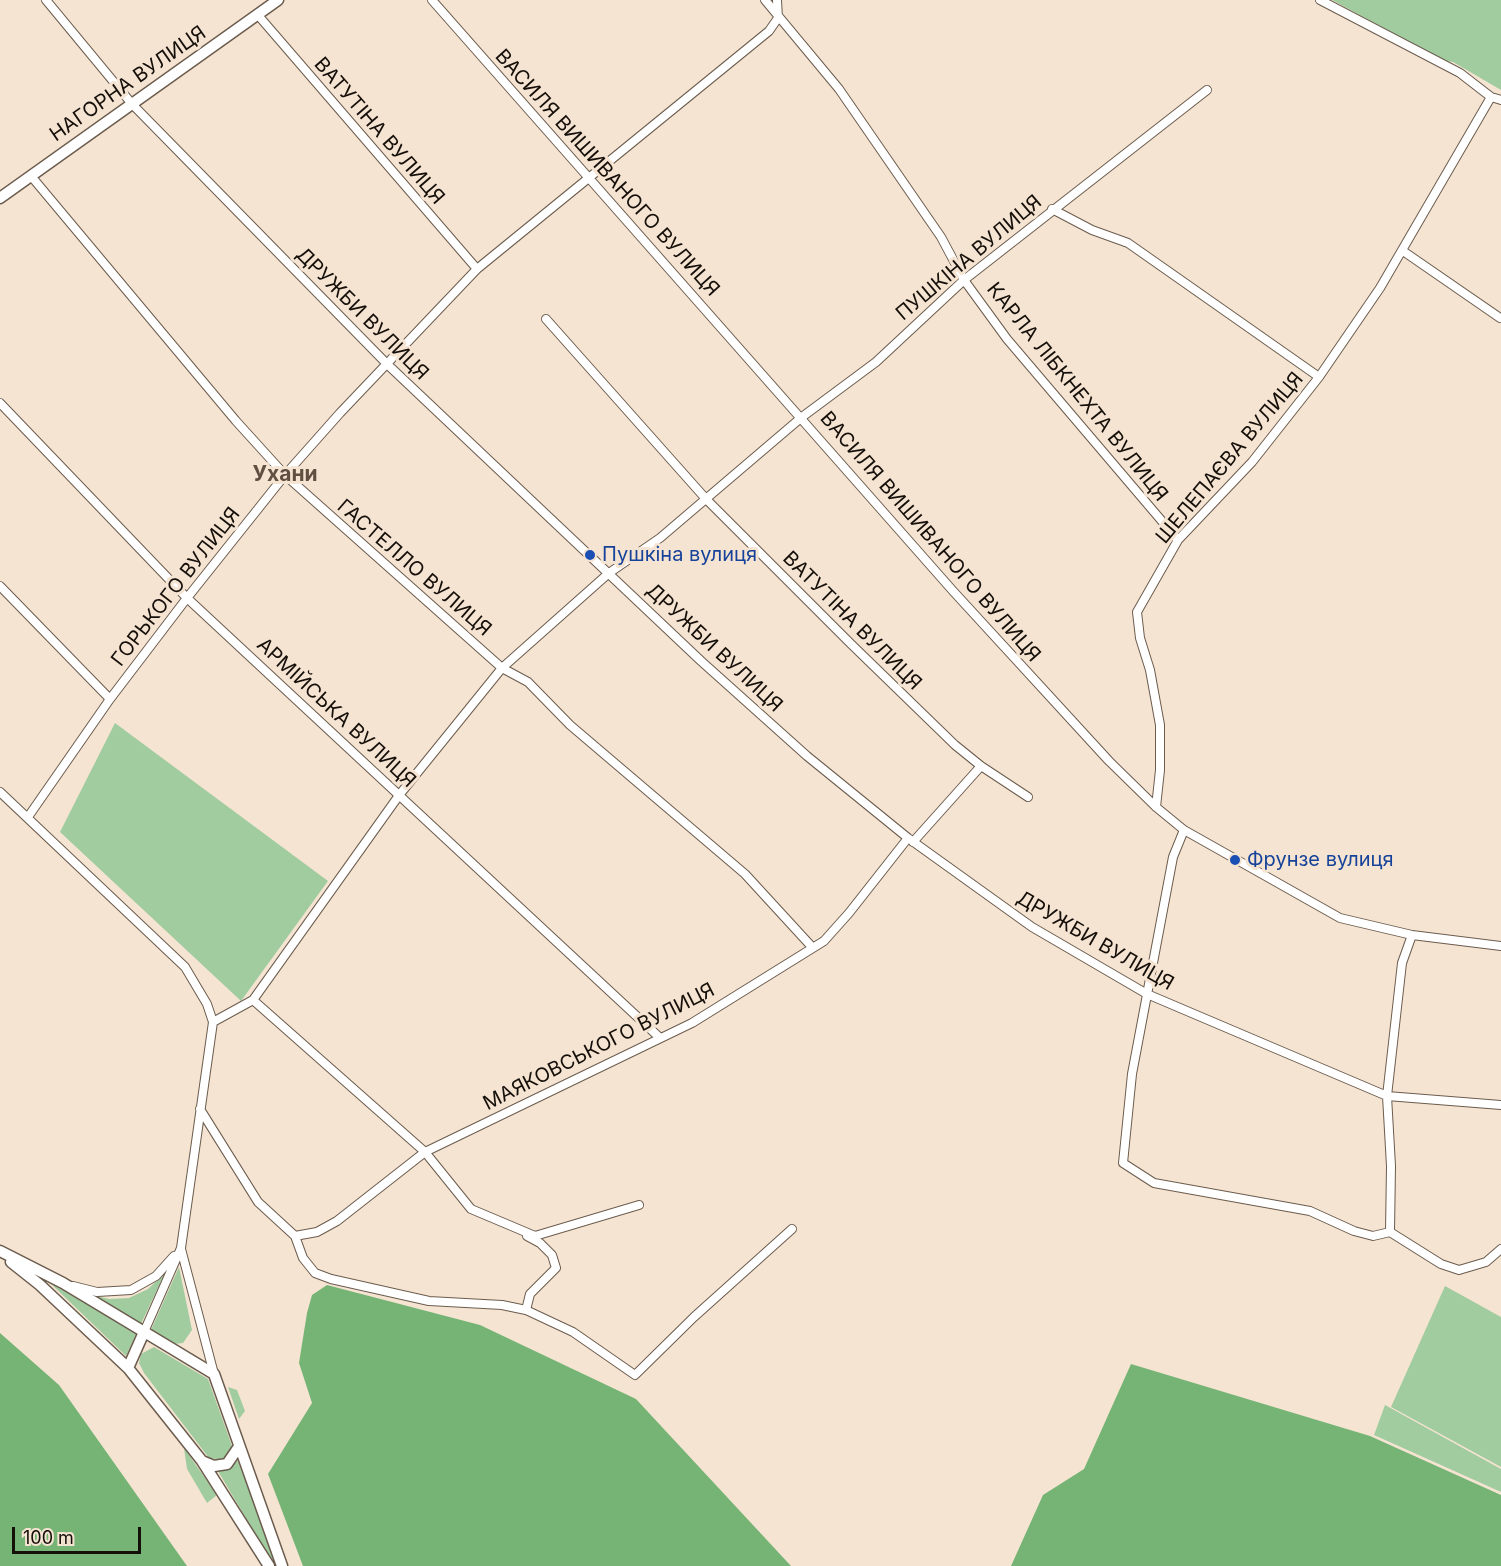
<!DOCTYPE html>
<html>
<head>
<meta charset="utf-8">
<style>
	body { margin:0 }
	#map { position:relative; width:1501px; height:1566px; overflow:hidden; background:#f6e4d3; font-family:Inter,sans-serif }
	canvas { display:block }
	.scale { position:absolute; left:12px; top:1527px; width:129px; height:27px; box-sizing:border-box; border:3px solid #150f09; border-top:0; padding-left:8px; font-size:18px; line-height:21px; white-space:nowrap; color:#150f09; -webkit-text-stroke:4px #f6e4d3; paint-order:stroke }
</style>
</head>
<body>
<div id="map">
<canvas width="1501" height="1566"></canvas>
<div class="scale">100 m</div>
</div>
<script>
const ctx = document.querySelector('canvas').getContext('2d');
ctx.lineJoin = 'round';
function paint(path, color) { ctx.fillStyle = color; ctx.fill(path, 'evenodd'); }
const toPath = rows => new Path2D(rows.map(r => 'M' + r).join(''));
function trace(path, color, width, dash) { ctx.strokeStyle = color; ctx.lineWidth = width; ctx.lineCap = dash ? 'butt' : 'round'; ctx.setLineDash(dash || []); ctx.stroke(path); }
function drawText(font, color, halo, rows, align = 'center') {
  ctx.font = font + ' Inter,sans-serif'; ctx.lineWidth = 6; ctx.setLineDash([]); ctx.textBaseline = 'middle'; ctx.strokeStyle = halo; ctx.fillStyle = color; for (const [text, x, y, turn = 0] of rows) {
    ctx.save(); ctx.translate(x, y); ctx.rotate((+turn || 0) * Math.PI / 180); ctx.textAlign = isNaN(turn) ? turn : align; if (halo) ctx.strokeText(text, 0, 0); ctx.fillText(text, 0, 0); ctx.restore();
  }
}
paint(toPath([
	[1332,0,1501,0,1501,90,1453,62,1444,61],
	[115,723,328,881,241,1001,60,832],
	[179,1267,192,1330,183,1343,174,1344,150,1332],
	[165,1273,140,1326,85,1293,109,1299,129,1298,148,1289],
	[47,1280,136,1334,126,1356],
	[1445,1286,1501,1317,1501,1467,1391,1407],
	[154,1347,208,1379,232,1446,224,1460,209,1458,144,1373,139,1363,141,1354],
	[228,1387,237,1390,245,1411,239,1419],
	[1385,1405,1501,1469,1501,1492,1374,1435],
	[184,1448,217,1495,207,1503,187,1469],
	[238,1461,277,1566,274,1566,218,1471,225,1470]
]), '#a1cca0');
paint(toPath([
	[327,1285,480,1325,636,1399,791,1566,303,1566,268,1474,312,1403,299,1363,307,1313,312,1295],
	[0,1333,59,1385,187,1566,0,1566],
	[1131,1364,1370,1436,1501,1495,1501,1566,1011,1566,1043,1495,1084,1469]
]), '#75b475');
const minor = toPath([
	[46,0,132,104,387,364,701,661,807,756,908,838,1032,927,1147,994,1387,1096,1501,1105],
	[432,0,953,591,1109,761,1156,807,1184,830,1340,918,1412,935,1501,946],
	[765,0,839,89,941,237,964,280,1007,339,1178,540],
	[1320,0,1460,73,1491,97,1501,100],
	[257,14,477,269],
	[31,176,236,421,285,475,502,668,528,682,570,725,745,874,812,947],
	[1052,209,1092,230,1128,243,1319,377],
	[1403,251,1500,318],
	[546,319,706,499,851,644,955,745,981,766,1028,797],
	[0,403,187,598,659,1037],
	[0,586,110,699],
	[0,792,185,967,207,1004,213,1022,181,1248,144,1332],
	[1156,807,1160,770,1160,725,1150,670,1140,638,1137,612,1178,540,1252,462,1319,377,1380,288,1491,97],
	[28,817,110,699,187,598,285,475,340,413,477,269,769,31,778,18,777,0],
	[1184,830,1173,857,1132,1074,1123,1163,1154,1183,1310,1211,1354,1231,1373,1236,1390,1232,1441,1264,1459,1270,1486,1262,1501,1249],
	[913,842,981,766],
	[253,1000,425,1152,471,1209,535,1236,639,1205],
	[213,1022,253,1000,400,794,502,668,609,573,660,538,802,417,876,362,964,280,1207,90],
	[200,1109,258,1202,295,1236,317,1232,337,1221,425,1152,692,1023,824,941,849,913,908,838],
	[1390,1232,1391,1166,1387,1096,1402,963,1412,935],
	[295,1236,303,1258,315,1273,331,1279,429,1301,502,1305,526,1310,573,1332,635,1375,694,1317,792,1229],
	[181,1249,214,1374],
	[73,1286,97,1292,131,1290,156,1276,174,1256],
	[526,1310,530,1294,556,1268,552,1255,540,1243,527,1236]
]);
const major = toPath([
	[0,198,278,0],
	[0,1251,63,1283,214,1374,282,1566],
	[11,1262,40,1285,128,1368,202,1461,269,1566],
	[128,1368,144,1332],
	[202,1461,214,1466,227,1464,238,1448]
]);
trace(minor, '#6b5c4d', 10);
trace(major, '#6b5c4d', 13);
trace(minor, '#fff', 8);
trace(major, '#fff', 10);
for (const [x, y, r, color] of [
	[590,555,6,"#1a4fb4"],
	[1235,860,6,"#1a4fb4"]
]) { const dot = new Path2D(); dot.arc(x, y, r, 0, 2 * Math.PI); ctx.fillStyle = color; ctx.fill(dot); trace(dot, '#f6e4d3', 2); }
drawText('20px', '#150f09', '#f6e4d3', [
	["НАГОРНА ВУЛИЦЯ",128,84,-35],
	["ВАТУТІНА ВУЛИЦЯ",379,131,49],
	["ВАСИЛЯ ВИШИВАНОГО ВУЛИЦЯ",607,173,48],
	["ПУШКІНА ВУЛИЦЯ",969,258,-40],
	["ДРУЖБИ ВУЛИЦЯ",362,314,45],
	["КАРЛА ЛІБКНЕХТА ВУЛИЦЯ",1077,392,51],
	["ШЕЛЕПАЄВА ВУЛИЦЯ",1230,458,-50],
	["ВАСИЛЯ ВИШИВАНОГО ВУЛИЦЯ",930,537,49],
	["ГАСТЕЛЛО ВУЛИЦЯ",414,568,41],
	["ГОРЬКОГО ВУЛИЦЯ",176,587,-52],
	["ВАТУТІНА ВУЛИЦЯ",852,621,45],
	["ДРУЖБИ ВУЛИЦЯ",714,648,43],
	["АРМІЙСЬКА ВУЛИЦЯ",336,713,43],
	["ДРУЖБИ ВУЛИЦЯ",1095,941,30],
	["МАЯКОВСЬКОГО ВУЛИЦЯ",599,1047,-27]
]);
drawText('20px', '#164399', '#f6e4d3', [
	["Пушкіна вулиця",602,555],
	["Фрунзе вулиця",1247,860]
], 'left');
drawText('bold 21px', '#5f5041', '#f6e4d3', [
	["Ухани",285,475]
]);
</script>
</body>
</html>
